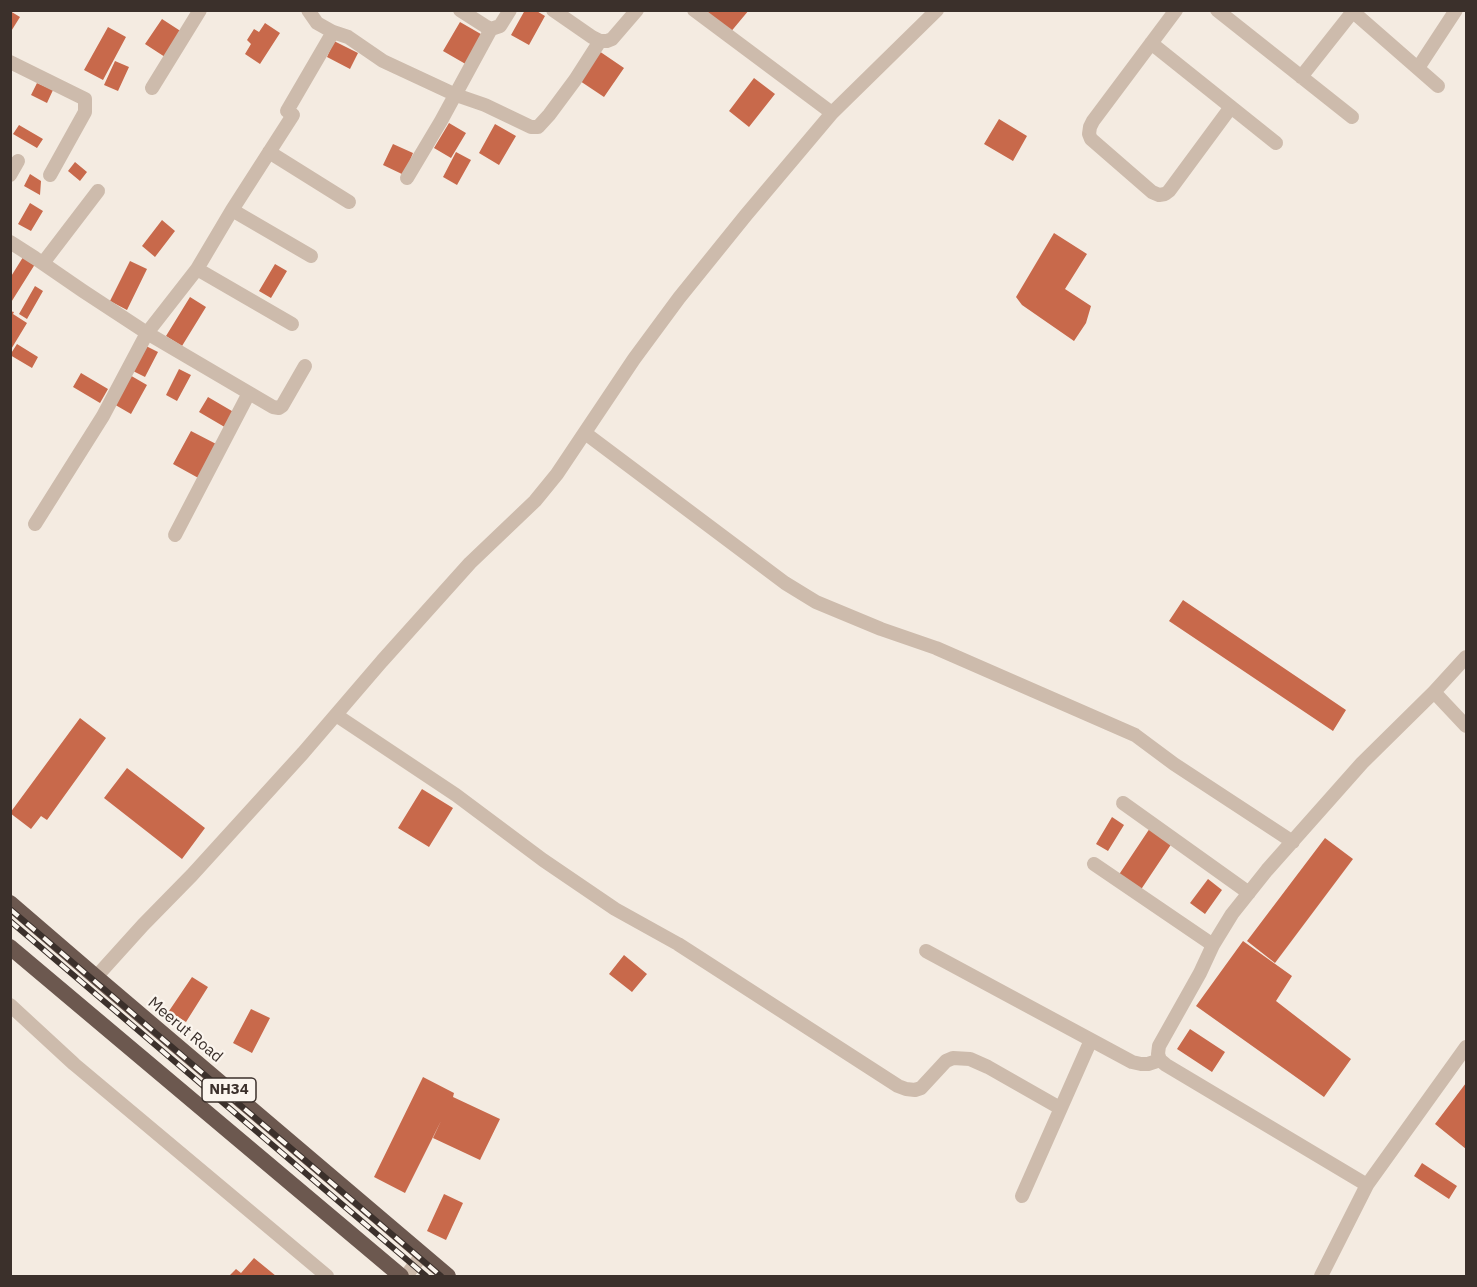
<!DOCTYPE html>
<html>
<head>
<meta charset="utf-8">
<style>
	body { margin:0 }
	#map { position:relative; width:1477px; height:1287px; overflow:hidden; background:#f4ebe1; font-family:"IBM Plex Sans",sans-serif }
	canvas { display:block }
	.frame { position:absolute; inset:0; border:12px solid #3b302b; pointer-events:none }
</style>
</head>
<body>
<div id="map">
<canvas width="1477" height="1287"></canvas>
<div class="frame"></div>
</div>
<script>
const ctx = document.querySelector('canvas').getContext('2d');
ctx.lineJoin = 'round';
function paint(path, color) { ctx.fillStyle = color; ctx.fill(path, 'evenodd'); }
const toPath = rows => new Path2D(rows.map(r => 'M' + r).join(''));
function trace(path, color, width, dash) { ctx.strokeStyle = color; ctx.lineWidth = width; ctx.lineCap = dash ? 'butt' : 'round'; ctx.setLineDash(dash || []); ctx.stroke(path); }
function drawText(font, color, halo, rows, align = 'center') {
  ctx.font = font + ' "IBM Plex Sans",sans-serif'; ctx.lineWidth = 4.5; ctx.setLineDash([]); ctx.textBaseline = 'middle'; ctx.strokeStyle = halo; ctx.fillStyle = color; for (const [text, x, y, turn = 0] of rows) {
    ctx.save(); ctx.translate(x, y); ctx.rotate((+turn || 0) * Math.PI / 180); ctx.textAlign = isNaN(turn) ? turn : align; if (halo) ctx.strokeText(text, 0, 0); ctx.fillText(text, 0, 0); ctx.restore();
  }
}
paint(toPath([
	[525,10,535,10,545,16,529,45,511,35],
	[708,10,749,10,729,34,705,14],
	[10,11,20,17,10,33],
	[162,19,182,32,165,57,145,44],
	[460,22,486,37,469,66,443,51],
	[265,23,280,33,260,64,245,54,251,44,247,40,254,29,259,32],
	[108,27,126,37,103,80,84,70],
	[334,41,358,53,350,69,327,57],
	[599,51,624,68,604,97,580,81],
	[115,61,129,67,118,91,104,85],
	[754,78,775,94,749,127,729,111],
	[37,83,53,90,47,103,31,95],
	[999,119,1027,136,1013,161,984,144],
	[449,123,466,133,451,158,434,148],
	[495,124,516,136,499,165,479,153],
	[19,125,43,139,37,148,13,134],
	[393,144,413,153,404,175,383,165],
	[456,152,471,160,457,185,443,177],
	[75,162,87,172,80,181,68,171],
	[30,174,41,181,40,195,24,186],
	[30,203,43,211,31,231,18,224],
	[162,220,175,231,155,257,142,246],
	[1054,233,1087,254,1065,289,1091,306,1086,323,1074,341,1022,305,1016,297],
	[25,254,37,261,10,304,10,278],
	[130,261,147,269,127,310,110,301],
	[275,264,287,271,271,298,259,291],
	[35,286,43,291,27,319,19,314],
	[190,297,206,307,182,346,166,336],
	[10,311,14,312,13,314,27,323,10,351],
	[17,344,38,357,32,368,10,355],
	[142,344,158,352,145,377,129,369],
	[179,369,191,375,177,401,166,395],
	[81,373,108,389,100,403,73,387],
	[128,374,147,385,131,414,112,403],
	[208,397,237,414,228,429,199,412],
	[191,431,220,446,202,480,173,464],
	[1183,600,1346,710,1333,731,1169,621],
	[80,718,106,738,47,820,41,816,31,829,10,813],
	[127,768,205,828,182,859,104,798],
	[422,789,453,808,429,847,398,828],
	[1112,817,1124,825,1108,851,1096,844],
	[1150,828,1172,843,1140,891,1118,876],
	[1325,838,1353,859,1275,963,1247,941],
	[1208,879,1222,890,1205,914,1190,903],
	[1243,941,1292,976,1276,1001,1351,1059,1324,1097,1196,1006],
	[624,955,647,974,632,992,609,974],
	[192,977,208,987,186,1022,169,1011],
	[251,1009,270,1018,252,1053,233,1043],
	[1190,1029,1225,1052,1212,1072,1177,1049],
	[423,1077,454,1093,453,1097,500,1119,480,1160,433,1138,441,1121,405,1193,374,1177],
	[1466,1083,1466,1149,1435,1124],
	[1422,1163,1457,1186,1449,1199,1414,1176],
	[444,1194,463,1203,446,1240,427,1231],
	[254,1258,276,1276,229,1276,236,1269,241,1273]
]), '#c8694b');
trace(toPath([
	[308,10,317,23,333,32,348,37,383,61,456,95,485,105,531,127,538,127,549,115,575,80,600,41],
	[460,10,485,26,491,29,500,26,510,10],
	[553,10,592,37,600,41,607,41,612,39,637,10],
	[694,10,832,113],
	[1176,10,1093,121,1090,127,1089,134,1091,139,1152,192,1159,195,1165,194,1169,191,1231,107],
	[1217,10,1352,117],
	[1351,10,1438,86],
	[1151,43,1276,143],
	[10,62,85,99,85,112,50,175],
	[1418,68,1456,10],
	[1301,77,1354,10],
	[152,88,200,10],
	[287,111,333,32],
	[269,152,349,202],
	[10,175,18,161],
	[407,178,441,121,491,29],
	[232,210,311,256],
	[10,242,35,258,83,291,147,333,273,407,279,408,282,406,305,366],
	[43,263,98,191],
	[197,269,292,324],
	[585,433,785,583,816,602,881,629,936,648,1135,735,1174,764,1293,842],
	[35,524,103,416,147,333,197,269,232,210,293,115],
	[175,535,249,393],
	[1434,692,1466,726],
	[336,715,456,795,543,860,615,909,678,944,898,1086,906,1089,915,1090,921,1088,946,1061,953,1058,970,1059,988,1067,1060,1108],
	[1123,803,1249,893],
	[1094,864,1213,945],
	[926,951,1132,1062,1141,1064,1148,1064,1160,1060],
	[96,977,143,925,192,875,303,753,382,661,470,563,535,501,557,474,634,359,679,298,746,215,832,113,937,10],
	[10,1005,74,1064,327,1276],
	[1367,1185,1166,1065,1160,1060,1158,1054,1159,1046,1200,973,1213,945,1232,914,1267,870,1362,763,1434,692,1466,657],
	[1022,1196,1091,1040],
	[406,1276,422,1255],
	[1321,1276,1367,1185,1466,1047]
]), '#cdbbac', 14);
trace(toPath([
	[10,903,96,977,448,1276],
	[10,947,401,1276]
]), '#6c584f', 16);
const rail = toPath([
	[10,909,441,1276],
	[10,921,426,1276]
]);
trace(rail, '#3b302b', 6);
trace(rail, '#fbf5ee', 4, [11]);
for (const [x, y, w] of [
	[229,1090,54]
]) { const box = new Path2D(); box.roundRect(x - w / 2, y - 12, w, 24, 4.5); ctx.fillStyle = '#fbf5ee'; ctx.fill(box); trace(box, '#3b302b', 1.5); }
drawText('bold 15px', '#3b302b', null, [
	["NH34",229,1090]
]);
drawText('16px', '#3b302b', '#fbf5ee', [
	["Meerut Road",185,1030,40]
]);
</script>
</body>
</html>
